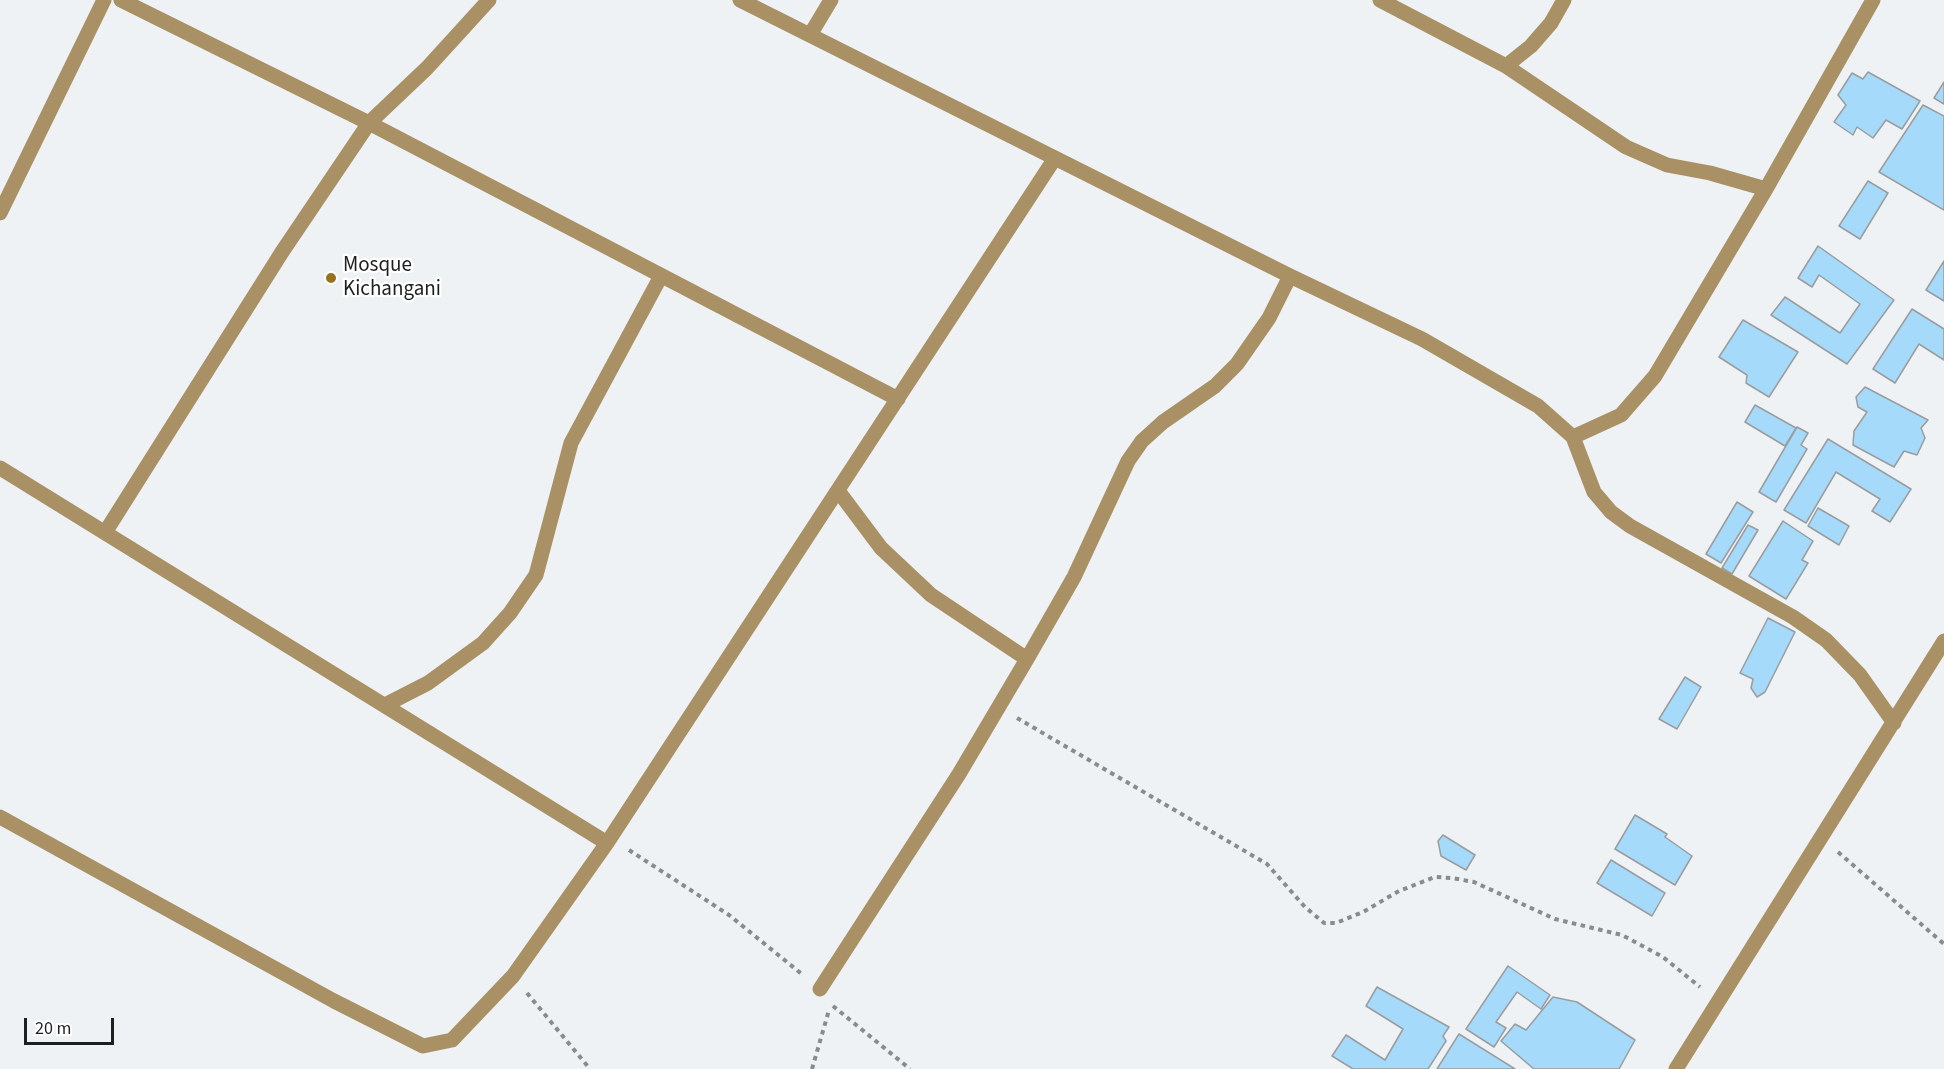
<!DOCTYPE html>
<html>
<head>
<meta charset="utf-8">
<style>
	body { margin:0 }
	#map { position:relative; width:1944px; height:1069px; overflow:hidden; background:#eff2f4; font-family:"Source Sans 3",sans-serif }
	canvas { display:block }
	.scale { position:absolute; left:24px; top:1018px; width:90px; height:27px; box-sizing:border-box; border:3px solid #1e1f1f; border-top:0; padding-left:8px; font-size:18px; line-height:21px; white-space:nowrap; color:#1e1f1f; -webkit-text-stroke:4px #fff; paint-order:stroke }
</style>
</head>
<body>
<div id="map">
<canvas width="1944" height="1069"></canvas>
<div class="scale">20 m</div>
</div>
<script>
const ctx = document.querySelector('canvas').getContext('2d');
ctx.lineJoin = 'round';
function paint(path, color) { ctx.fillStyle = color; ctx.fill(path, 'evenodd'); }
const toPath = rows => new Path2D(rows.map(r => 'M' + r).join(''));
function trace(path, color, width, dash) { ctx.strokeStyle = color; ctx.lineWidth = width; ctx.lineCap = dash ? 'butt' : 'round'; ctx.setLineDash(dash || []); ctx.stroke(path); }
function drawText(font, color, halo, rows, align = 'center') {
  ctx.font = font + ' "Source Sans 3",sans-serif'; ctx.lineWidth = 4.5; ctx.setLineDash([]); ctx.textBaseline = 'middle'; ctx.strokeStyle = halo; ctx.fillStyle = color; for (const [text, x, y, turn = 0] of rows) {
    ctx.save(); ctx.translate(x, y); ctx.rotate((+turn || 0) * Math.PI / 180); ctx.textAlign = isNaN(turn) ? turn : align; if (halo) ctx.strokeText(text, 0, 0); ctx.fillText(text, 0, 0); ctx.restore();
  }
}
const building = toPath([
	[1868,72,1920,101,1902,129,1886,120,1873,138,1857,127,1853,135,1834,122,1846,105,1838,95,1852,73,1863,79,1868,72],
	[1944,82,1944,104,1934,98,1944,82],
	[1923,105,1944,116,1944,210,1879,172,1923,105],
	[1868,181,1888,193,1860,239,1839,226,1868,181],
	[1818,246,1894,300,1847,364,1771,315,1785,297,1840,333,1860,304,1819,275,1812,287,1798,278,1818,246],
	[1944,261,1944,301,1926,290,1944,261],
	[1912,309,1944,329,1944,360,1919,344,1895,383,1873,369,1912,309],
	[1743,320,1798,352,1769,397,1746,383,1747,375,1719,357,1743,320],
	[1865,387,1928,420,1921,428,1925,438,1917,455,1904,451,1894,467,1853,445,1854,431,1867,412,1858,407,1856,397,1865,387],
	[1755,405,1796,428,1785,446,1745,422,1755,405],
	[1797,427,1808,433,1801,445,1807,449,1776,502,1759,492,1797,427],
	[1828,439,1911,489,1890,522,1872,511,1880,499,1836,472,1806,523,1784,510,1828,439],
	[1737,502,1753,512,1721,563,1706,554,1737,502],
	[1818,508,1849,526,1839,545,1808,526,1818,508],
	[1783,521,1813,541,1802,560,1808,563,1786,599,1749,576,1783,521],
	[1748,525,1758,530,1732,574,1722,568,1748,525],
	[1768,618,1795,632,1765,692,1757,697,1751,688,1753,679,1740,673,1768,618],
	[1685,677,1701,687,1677,729,1659,719,1685,677],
	[1635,815,1667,834,1665,837,1692,856,1675,885,1615,849,1635,815],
	[1443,835,1475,855,1466,870,1441,856,1438,841,1443,835],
	[1611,860,1665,893,1652,916,1597,883,1611,860],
	[1508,966,1550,995,1541,1009,1517,992,1496,1022,1506,1028,1494,1047,1466,1029,1508,966],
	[1377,987,1449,1027,1443,1036,1446,1041,1428,1069,1353,1069,1332,1056,1346,1035,1385,1060,1403,1029,1366,1006,1377,987],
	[1553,997,1577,1002,1635,1040,1619,1069,1534,1069,1501,1041,1515,1024,1526,1030,1553,997],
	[1459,1034,1515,1069,1437,1069,1459,1034]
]);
paint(building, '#a6dafb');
trace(building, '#9a9d9f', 1.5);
trace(toPath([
	[1017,718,1267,864,1305,907,1324,923,1336,923,1363,912,1399,891,1435,877,1452,878,1474,882,1555,919,1622,935,1663,957,1700,987],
	[629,850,729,915,803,975],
	[1838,852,1944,944],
	[527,993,590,1069],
	[833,1006,910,1069],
	[812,1069,829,1010]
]), '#898b8c', 4, [4.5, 4.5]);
trace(toPath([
	[121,0,369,123,898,399],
	[740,0,1290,276,1422,339,1538,406,1573,437,1594,492,1611,512,1630,526,1793,617,1826,640,1860,675,1894,723],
	[1380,0,1506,66,1626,147,1667,165,1710,173,1766,189],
	[810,35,831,0],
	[1506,66,1531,46,1551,23,1564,0],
	[0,213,104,0],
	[1573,437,1621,415,1655,376,1766,189,1873,0],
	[0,468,607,843],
	[839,492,881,548,931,595,1027,659],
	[106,531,282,252,369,123,427,68,489,0],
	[385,705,428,683,483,643,510,613,536,575,571,443,661,276],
	[0,817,334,1001,423,1046,452,1040,513,976,607,843,1055,158],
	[820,989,959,774,1027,659,1074,577,1128,461,1142,441,1163,422,1215,386,1237,364,1269,318,1290,276],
	[1676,1069,1944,641]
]), '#a99165', 15);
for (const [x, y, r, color] of [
	[331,278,6,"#98721c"]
]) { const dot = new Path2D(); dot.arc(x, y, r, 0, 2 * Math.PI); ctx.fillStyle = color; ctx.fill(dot); trace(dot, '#fff', 2); }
drawText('21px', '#1e1f1f', '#fff', [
	["Mosque",343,266],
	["Kichangani",343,290]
], 'left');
</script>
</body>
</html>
